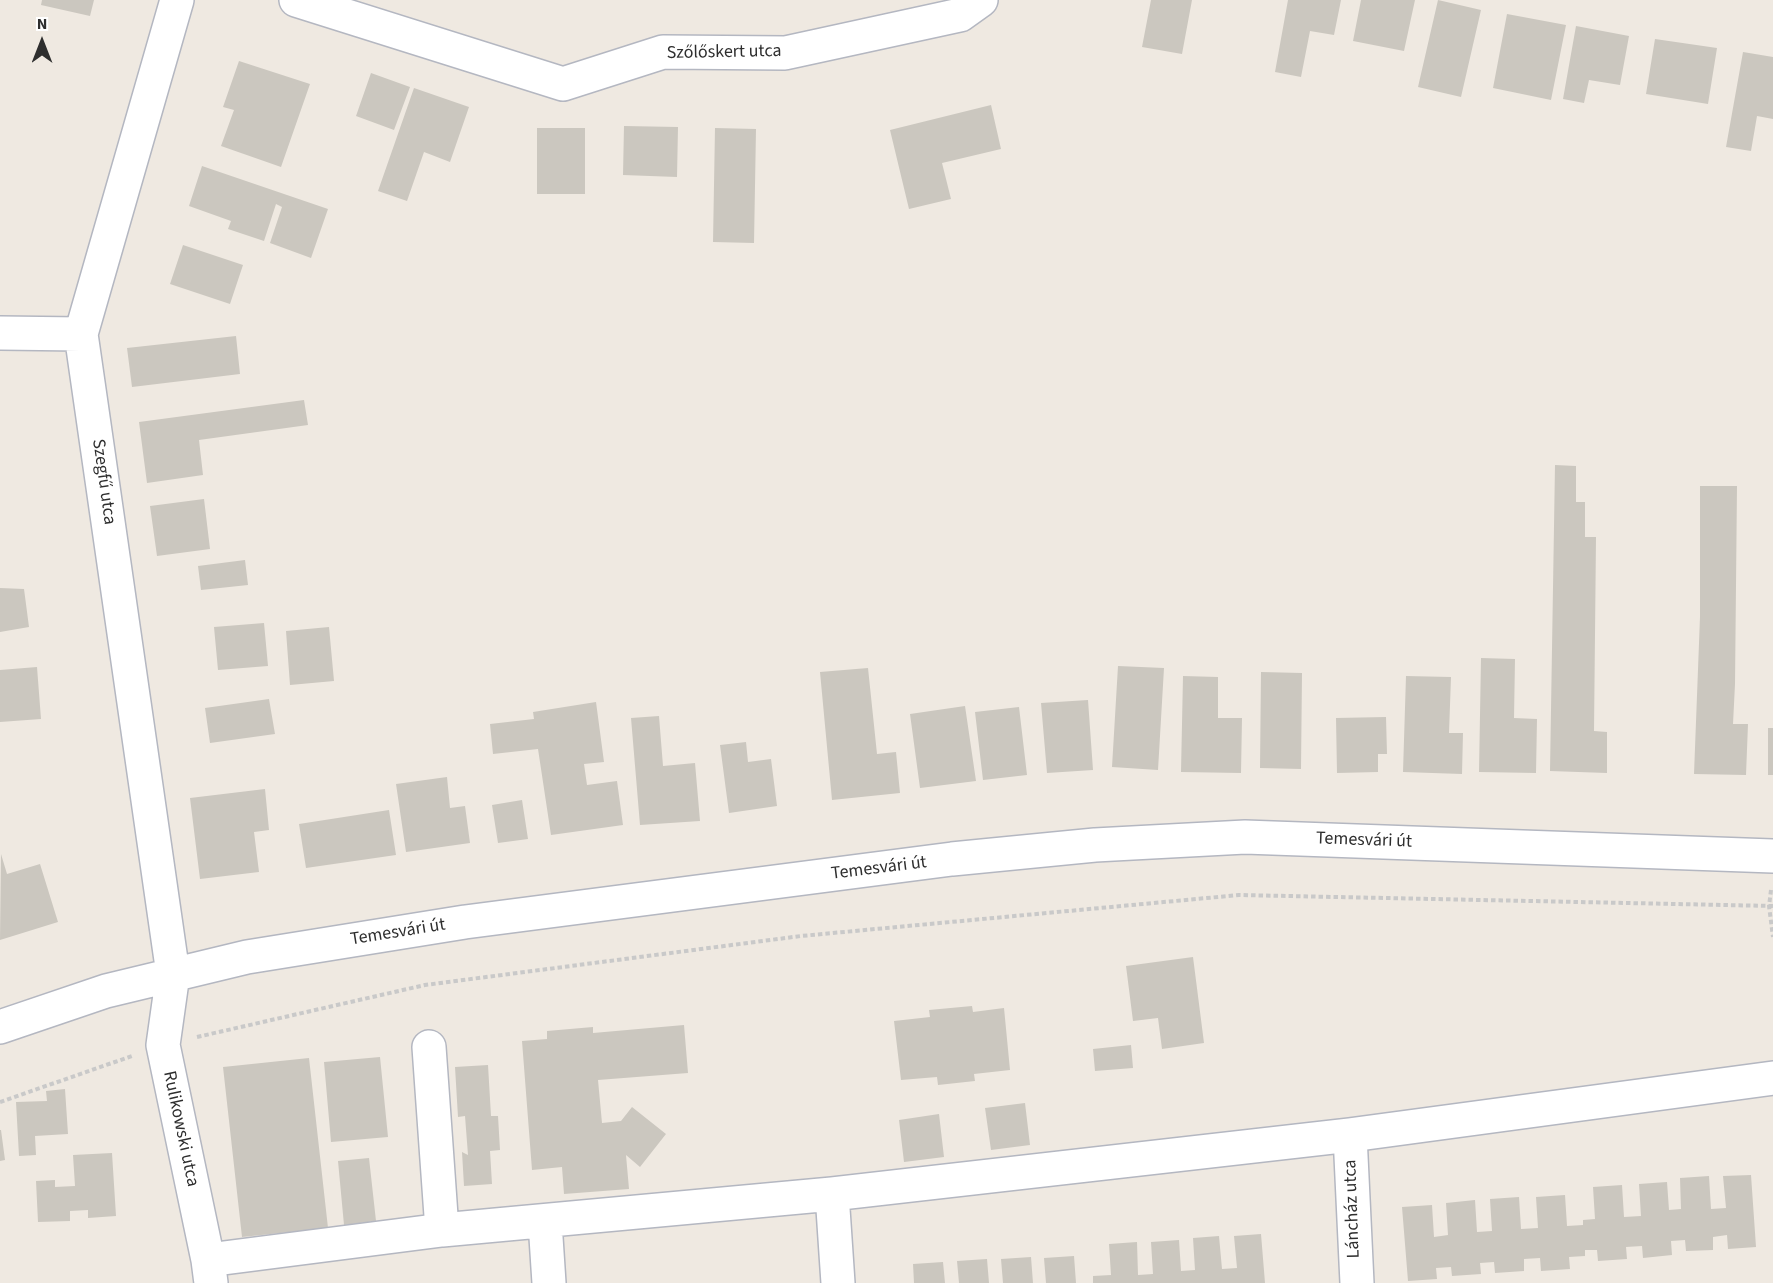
<!DOCTYPE html>
<html>
<head>
<meta charset="utf-8">
<style>
	body { margin:0 }
	#map { position:relative; width:1773px; height:1283px; overflow:hidden; background:#efe9e1; font-family:"Source Sans 3",sans-serif }
	canvas { display:block }
	.north { position:absolute; left:12px; top:12px; width:60px; height:60px; -webkit-text-stroke:4px #fff; paint-order:stroke; rotate:0deg; font-size:16px; font-weight:700; line-height:24px; text-align:center; color:#2e2e2e }
	.north::after { content:''; display:block; margin:auto; width:21px; height:27px; background:#2e2e2e; clip-path:polygon(50% 0,100% 100%,50% 72%,0 100%) }
</style>
</head>
<body>
<div id="map">
<canvas width="1773" height="1283"></canvas>
<div class="north">N</div>
</div>
<script>
const ctx = document.querySelector('canvas').getContext('2d');
ctx.lineJoin = 'round';
function paint(path, color) { ctx.fillStyle = color; ctx.fill(path, 'evenodd'); }
const toPath = rows => new Path2D(rows.map(r => 'M' + r).join(''));
function trace(path, color, width, dash) { ctx.strokeStyle = color; ctx.lineWidth = width; ctx.lineCap = dash ? 'butt' : 'round'; ctx.setLineDash(dash || []); ctx.stroke(path); }
function drawText(font, color, halo, rows, align = 'center') {
  ctx.font = font + ' "Source Sans 3",sans-serif'; ctx.lineWidth = 6; ctx.setLineDash([]); ctx.textBaseline = 'middle'; ctx.strokeStyle = halo; ctx.fillStyle = color; for (const [text, x, y, turn = 0] of rows) {
    ctx.save(); ctx.translate(x, y); ctx.rotate((+turn || 0) * Math.PI / 180); ctx.textAlign = isNaN(turn) ? turn : align; if (halo) ctx.strokeText(text, 0, 0); ctx.fillText(text, 0, 0); ctx.restore();
  }
}
paint(toPath([
	[42,0,94,0,90,16,41,5],
	[1151,0,1192,0,1182,54,1142,47],
	[1288,0,1341,0,1334,35,1310,31,1301,77,1275,72],
	[1361,0,1415,0,1404,51,1353,41],
	[1438,0,1481,10,1461,97,1418,87],
	[1507,14,1566,25,1551,100,1493,88],
	[1576,26,1629,36,1620,85,1589,80,1584,103,1563,99],
	[1655,39,1717,48,1708,104,1646,94],
	[1743,52,1773,57,1773,119,1757,116,1751,151,1726,147],
	[239,61,310,84,281,167,221,146,234,110,223,107],
	[371,73,410,87,394,130,356,116],
	[414,88,469,107,450,162,424,152,407,201,378,191],
	[991,105,1001,149,942,163,951,199,909,209,890,130],
	[624,126,678,127,677,177,623,175],
	[537,128,585,128,585,194,537,194],
	[715,128,756,129,754,243,713,242],
	[202,166,328,209,311,258,270,243,282,207,276,204,264,241,228,229,231,221,189,206],
	[183,245,243,265,230,304,170,284],
	[236,336,240,374,132,387,127,348],
	[304,400,308,425,199,440,203,475,147,483,139,422],
	[1555,465,1576,466,1576,502,1585,502,1585,537,1596,537,1594,731,1607,732,1607,773,1550,771],
	[1700,486,1737,486,1735,684,1733,724,1748,724,1746,775,1694,774,1700,617],
	[204,499,210,549,157,556,150,506],
	[245,560,248,585,201,590,198,566],
	[0,588,24,589,29,627,0,632],
	[264,623,268,666,218,670,214,627],
	[329,627,334,681,290,685,286,631],
	[1481,658,1515,659,1514,718,1537,719,1536,773,1479,772],
	[1118,666,1164,668,1158,770,1112,767],
	[37,667,41,719,0,722,0,670],
	[868,668,877,754,896,752,900,793,832,800,820,672],
	[1261,672,1302,673,1301,769,1260,768],
	[1183,676,1218,677,1218,718,1242,718,1241,773,1181,772],
	[1406,676,1451,677,1449,733,1463,733,1462,774,1403,772],
	[269,699,275,734,210,743,205,708],
	[1088,700,1093,770,1047,773,1041,703],
	[596,702,604,762,584,764,587,785,617,781,623,825,551,835,538,749,493,754,490,724,534,719,533,712],
	[965,706,976,781,920,788,910,714],
	[1019,707,1027,775,983,780,975,712],
	[659,716,663,766,695,763,700,821,640,825,631,718],
	[1386,717,1387,754,1378,754,1378,772,1337,773,1336,718],
	[1768,728,1773,728,1773,775,1768,775],
	[746,742,748,762,771,759,777,806,729,813,720,745],
	[447,777,450,808,465,806,470,843,406,852,396,784],
	[265,789,269,830,254,832,259,872,200,879,190,798],
	[522,800,528,839,498,843,492,805],
	[389,810,396,855,306,868,299,824],
	[1,854,7,874,40,864,58,922,0,940],
	[1193,957,1204,1043,1162,1049,1158,1018,1133,1021,1126,966],
	[972,1006,973,1012,1004,1008,1010,1070,974,1074,975,1081,938,1085,937,1077,901,1080,894,1021,930,1017,929,1010],
	[684,1025,688,1073,598,1080,602,1123,621,1121,632,1107,666,1134,640,1167,626,1155,629,1189,564,1194,562,1167,532,1170,522,1041,547,1039,547,1031,593,1027,593,1033],
	[1131,1045,1133,1068,1095,1071,1093,1049],
	[380,1057,388,1137,331,1142,324,1062],
	[309,1058,328,1228,242,1237,223,1067],
	[488,1065,491,1116,498,1116,500,1150,490,1151,492,1184,464,1186,462,1152,468,1155,465,1116,458,1117,455,1067],
	[65,1089,68,1134,35,1136,36,1155,19,1156,16,1102,47,1101,46,1091],
	[1025,1103,1030,1145,991,1150,985,1108],
	[939,1114,944,1157,904,1162,899,1120],
	[0,1130,1,1130,5,1160,0,1161],
	[112,1153,116,1216,88,1218,88,1210,70,1211,70,1221,38,1222,36,1181,55,1180,55,1187,75,1186,73,1155],
	[369,1158,376,1221,344,1225,338,1161],
	[1751,1175,1756,1247,1728,1249,1727,1235,1713,1237,1713,1250,1686,1251,1685,1240,1671,1241,1672,1255,1643,1258,1642,1246,1626,1247,1627,1259,1598,1261,1597,1250,1585,1250,1585,1256,1569,1257,1570,1269,1541,1271,1540,1258,1524,1259,1524,1271,1495,1273,1494,1262,1480,1263,1481,1274,1452,1276,1451,1267,1436,1268,1437,1279,1408,1281,1402,1207,1432,1205,1434,1237,1448,1235,1446,1203,1475,1200,1477,1232,1492,1231,1490,1199,1519,1197,1521,1229,1538,1228,1536,1197,1565,1195,1567,1226,1583,1225,1583,1220,1595,1219,1593,1187,1622,1185,1624,1217,1641,1216,1639,1184,1667,1182,1669,1210,1681,1209,1680,1178,1709,1176,1711,1209,1726,1208,1723,1176],
	[1261,1234,1265,1283,1093,1283,1093,1276,1111,1275,1109,1244,1137,1242,1138,1275,1153,1274,1151,1242,1179,1240,1181,1271,1195,1270,1193,1238,1219,1236,1222,1269,1237,1268,1234,1236],
	[1074,1256,1076,1283,1046,1283,1044,1258],
	[1031,1257,1033,1283,1003,1283,1001,1259],
	[987,1259,989,1283,959,1283,957,1261],
	[943,1262,945,1283,914,1283,913,1264]
]), '#cbc7bf');
const minor = toPath([
	[177,0,81,334,173,974,163,1045,208,1260,211,1283],
	[296,0,563,84,663,52,785,53,960,15,981,0],
	[0,333,81,334],
	[0,1027,106,991,247,957,465,922,952,859,1095,845,1245,837,1773,856],
	[429,1047,442,1230],
	[1350,1135,1357,1283],
	[832,1194,838,1283],
	[545,1222,549,1283],
	[208,1260,442,1230,832,1194,1350,1135,1773,1078]
]);
trace(minor, '#b4b7c1', 36);
trace(toPath([
	[1771,890,1769,906,1773,937],
	[197,1037,425,985,801,936,1239,895,1773,906],
	[0,1102,132,1056]
]), '#c9c9c9', 4, [4.5, 3]);
trace(minor, '#fff', 33);
drawText('18px', '#2e2e2e', '#fff', [
	["Szőlőskert utca",724,53,-1],
	["Szegfű utca",103,482,82],
	["Temesvári út",1364,841,2],
	["Temesvári út",879,869,-7],
	["Temesvári út",398,933,-9],
	["Rulikowski utca",180,1129,78],
	["Láncház utca",1353,1209,-92]
]);
</script>
</body>
</html>
